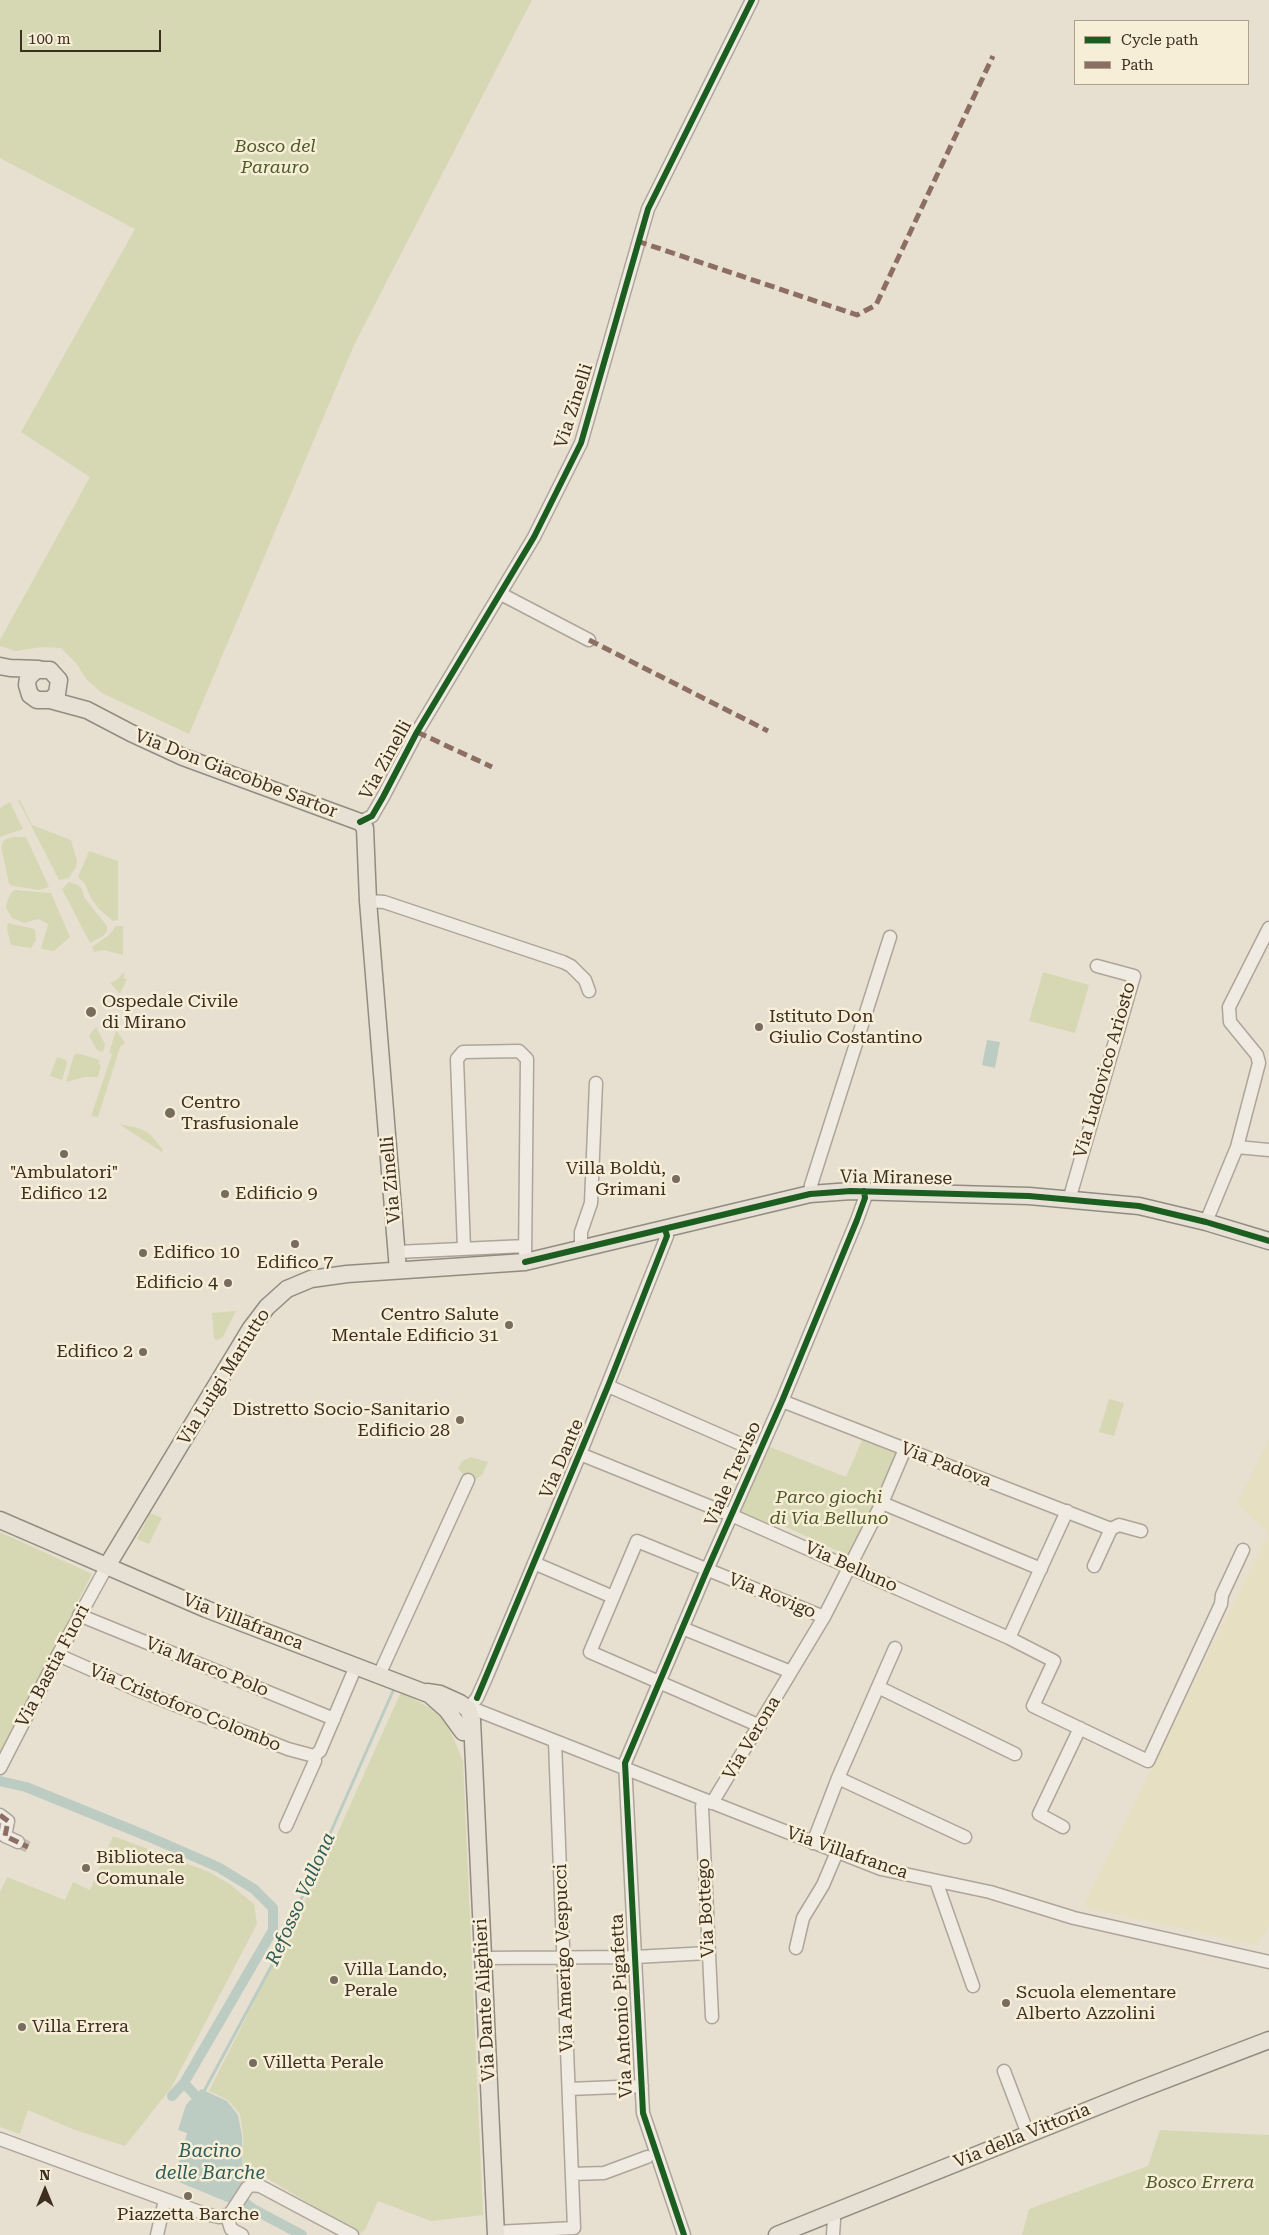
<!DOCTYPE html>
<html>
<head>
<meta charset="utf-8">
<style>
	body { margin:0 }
	#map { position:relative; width:1269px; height:2235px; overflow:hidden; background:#e7e0d1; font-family:"Roboto Serif",serif }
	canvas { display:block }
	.legend { position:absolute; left:1074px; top:20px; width:175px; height:65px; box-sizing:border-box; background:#f7eed8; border:1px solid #ada18e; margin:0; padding:6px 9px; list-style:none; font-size:15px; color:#3d2e20 }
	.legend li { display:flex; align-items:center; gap:10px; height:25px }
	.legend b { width:25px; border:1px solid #ada18e }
	.north { position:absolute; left:20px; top:2165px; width:50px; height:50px; -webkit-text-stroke:4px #f7eed8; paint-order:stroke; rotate:0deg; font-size:14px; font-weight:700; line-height:20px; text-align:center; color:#3d2e20 }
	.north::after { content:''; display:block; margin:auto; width:18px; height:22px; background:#3d2e20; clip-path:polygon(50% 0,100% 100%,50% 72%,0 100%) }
	.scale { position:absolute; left:20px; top:30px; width:141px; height:22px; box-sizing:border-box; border:2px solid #3d2e20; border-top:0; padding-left:6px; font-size:15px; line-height:18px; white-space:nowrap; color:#3d2e20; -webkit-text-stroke:4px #f7eed8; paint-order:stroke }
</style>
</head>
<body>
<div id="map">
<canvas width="1269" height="2235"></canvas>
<ul class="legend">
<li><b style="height:6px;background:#1b5e20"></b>Cycle path</li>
<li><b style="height:6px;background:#8d6e63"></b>Path</li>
</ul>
<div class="north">N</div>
<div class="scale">100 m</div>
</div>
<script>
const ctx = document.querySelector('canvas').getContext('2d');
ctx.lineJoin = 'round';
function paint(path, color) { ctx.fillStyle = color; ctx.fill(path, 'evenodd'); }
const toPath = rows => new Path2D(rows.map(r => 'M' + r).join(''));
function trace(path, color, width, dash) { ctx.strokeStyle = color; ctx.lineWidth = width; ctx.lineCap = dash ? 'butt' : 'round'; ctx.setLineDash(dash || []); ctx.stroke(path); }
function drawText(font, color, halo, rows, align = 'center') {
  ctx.font = font + ' "Roboto Serif",serif'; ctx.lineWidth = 5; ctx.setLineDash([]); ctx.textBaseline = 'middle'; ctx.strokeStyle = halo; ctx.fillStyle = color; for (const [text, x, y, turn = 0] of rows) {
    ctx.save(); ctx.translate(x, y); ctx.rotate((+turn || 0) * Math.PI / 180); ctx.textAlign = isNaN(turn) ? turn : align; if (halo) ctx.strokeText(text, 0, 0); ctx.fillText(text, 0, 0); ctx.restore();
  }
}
paint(toPath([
	[1269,1439,1269,1926,1257,1945,1083,1907,1268,1533,1237,1504]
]), '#e6dfc2');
paint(toPath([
	[0,0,532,0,355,343,189,734,102,693,87,680,76,663,61,648,42,647,16,651,0,646,0,640,90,477,21,432,135,229,0,158],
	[18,800,20,800,32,825,71,840,77,861,76,867,69,878,59,880],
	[10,802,23,829,0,837,0,808],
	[13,837,26,837,49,887,39,890,13,886,9,884,1,846,4,840],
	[89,851,118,861,118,920,113,921,99,909,91,898,85,884,78,877],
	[69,882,78,885,82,889,84,897,107,926,107,931,103,936,90,943,62,889],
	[15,890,51,893,70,937,54,951,41,949,48,924,38,919,24,923,12,918,6,908,7,902,11,893],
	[8,923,35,929,36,940,31,948,11,945,7,929],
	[116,926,123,926,123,955,104,950,94,952,92,947,109,935],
	[124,972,124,979,127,979,120,994,110,983,118,979],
	[1043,972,1089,985,1075,1033,1029,1021],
	[96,1027,105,1044,103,1052,97,1050,89,1036],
	[116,1030,125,1043,120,1047,98,1117,91,1116,112,1054,109,1053],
	[77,1053,100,1060,98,1064,101,1065,98,1077,85,1077,66,1082,74,1055],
	[57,1057,66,1060,67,1063,62,1080,50,1076],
	[119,1124,139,1128,150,1134,163,1150,162,1152],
	[236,1311,223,1337,217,1340,214,1339,212,1313],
	[1109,1399,1124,1403,1114,1436,1099,1432],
	[862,1440,898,1454,849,1556,775,1522,773,1525,740,1512,770,1447,846,1477],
	[471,1457,488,1462,482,1475,475,1480,465,1476,458,1469,462,1461],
	[150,1513,162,1518,149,1544,137,1539],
	[0,1532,92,1574,0,1755],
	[401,1692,430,1708,447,1723,463,1761,483,2215,431,2221,378,2201,365,2230,359,2234,252,2169,242,2171,243,2134,240,2114,228,2100,209,2091,325,1861],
	[113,1836,209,1872,231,1885,254,1904,257,1924,171,2088,125,2146,75,2130,28,2110,20,2134,0,2127,0,1892,7,1877,65,1900,73,1882,90,1890],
	[1160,2130,1269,2135,1269,2235,1022,2235,1029,2209,1148,2166]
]), '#d6d7b3');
paint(toPath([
	[987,1040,1000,1042,995,1068,982,1065],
	[201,2089,227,2101,238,2115,242,2136,242,2186,232,2204,174,2180,187,2133,178,2130,186,2105]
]), '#bcccc2');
trace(toPath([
	[202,2095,273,1963,393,1691]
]), '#bcccc2', 3);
trace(toPath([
	[0,1781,26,1787,147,1836,218,1867,254,1889,273,1908,273,1930,184,2083,172,2096],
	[184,2083,196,2096,200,2106],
	[235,2194,253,2209,302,2235]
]), '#bcccc2', 10);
trace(toPath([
	[18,1842,28,1847]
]), '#c5bcae', 12, [12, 6]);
const minor = toPath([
	[501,594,589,640],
	[360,822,372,816,383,797,417,732,534,537,581,443,648,209,752,0],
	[368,901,384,902,563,962,571,966,585,980,589,991],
	[1237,1147,1269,1150],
	[810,1194,811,1185,890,937],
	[1069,1200,1134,976,1097,966],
	[1206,1222,1237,1147,1259,1063,1257,1055,1230,1022,1229,1007,1269,928],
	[464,1249,457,1059,463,1052,519,1051,527,1059,525,1262],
	[581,1250,581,1232,591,1203,596,1083],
	[397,1252,525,1246],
	[608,1386,759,1452],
	[782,1401,1111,1529,1094,1566],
	[580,1454,731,1515,1009,1638,1067,1511],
	[882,1503,1041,1569],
	[1111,1529,1119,1525,1141,1531],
	[534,1563,613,1597],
	[79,1615,334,1719],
	[682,1628,791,1672],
	[1009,1638,1054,1661,1033,1706,1148,1761,1221,1604,1222,1595,1243,1550],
	[58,1655,135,1689,288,1749,314,1756],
	[379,1675,468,1480],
	[878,1687,1015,1754],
	[468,1709,479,1711,881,1869,990,1892,1074,1918,1269,1962],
	[468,1709,477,1698,486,1678,580,1454,667,1236,665,1229],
	[760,1726,590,1652,637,1541,824,1617],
	[0,1768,58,1655,107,1566],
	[838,1778,965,1837],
	[703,1800,702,1807,712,2017],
	[712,1803,824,1617,882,1503,905,1449],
	[0,1815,8,1821,5,1836,18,1842],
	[286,1826,315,1761,314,1756,320,1751,356,1666],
	[1063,1827,1039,1814,1080,1728],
	[813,1843,838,1778,895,1648],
	[936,1881,973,1986],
	[796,1948,803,1918,823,1885,837,1852],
	[482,1958,635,1957,708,1953],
	[1004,2071,1028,2134],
	[569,2089,642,2086],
	[0,2139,205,2214,219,2217,230,2214,247,2188,251,2185,260,2186,352,2235],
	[572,2174,604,2173,647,2157],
	[832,2213,834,2220,833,2235],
	[227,2216,231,2229,242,2235],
	[496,2232,574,2228,555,1742],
	[157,2235,165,2200],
	[684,2235,643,2113,625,1763,707,1570,782,1401,857,1220,865,1198,864,1191]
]);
const major = toPath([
	[0,666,10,668,39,669],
	[50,700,57,694,59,680,50,670,36,670,28,678,27,685,30,695,37,700,50,700,87,710,131,733,183,757,360,822,365,828,368,901,398,1270],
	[0,1520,206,1609,436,1697],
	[107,1566,251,1328,267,1307,287,1289,311,1279,347,1274,525,1262,810,1194,851,1191,1029,1196,1139,1206,1206,1222,1269,1241],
	[427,1692,440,1694,460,1703,468,1709,472,1720,496,2235],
	[429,1694,447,1710,463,1732],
	[777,2235,1136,2091,1269,2040]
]);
trace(minor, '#ada599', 15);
trace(major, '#928b80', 19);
trace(minor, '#efebe3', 12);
trace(major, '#e6e1d4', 16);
trace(toPath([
	[637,241,857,315,876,305,993,56],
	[589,640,768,731],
	[417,732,492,767],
	[0,1815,8,1821,5,1836,28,1847]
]), '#8d6e63', 5, [10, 5]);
trace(toPath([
	[360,822,372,816,383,797,417,732,534,537,581,443,648,209,752,0],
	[525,1262,810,1194,851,1191,1029,1196,1139,1206,1206,1222,1269,1241],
	[477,1698,608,1386,667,1236,665,1229],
	[684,2235,643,2113,625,1763,707,1570,782,1401,857,1220,865,1198,864,1191]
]), '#1b5e20', 6);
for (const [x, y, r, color] of [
	[91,1012,6,"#786c5e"],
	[759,1027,5,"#786c5e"],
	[170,1113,6,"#786c5e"],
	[64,1154,5,"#786c5e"],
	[676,1179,5,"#786c5e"],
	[225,1194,5,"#786c5e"],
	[295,1244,5,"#786c5e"],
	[143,1253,5,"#786c5e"],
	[228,1283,5,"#786c5e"],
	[509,1325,5,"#786c5e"],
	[143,1352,5,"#786c5e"],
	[460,1420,5,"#786c5e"],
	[86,1868,5,"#786c5e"],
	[334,1980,5,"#786c5e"],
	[1006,2003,5,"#786c5e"],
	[22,2027,5,"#786c5e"],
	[253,2063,5,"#786c5e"],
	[188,2196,5,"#786c5e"]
]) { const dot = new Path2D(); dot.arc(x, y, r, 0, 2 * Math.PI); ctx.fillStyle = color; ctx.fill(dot); trace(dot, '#f7eed8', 2); }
drawText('italic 18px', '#4d5a26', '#f7eed8', [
	["Bosco del",275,147],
	["Parauro",275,168],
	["Parco giochi",829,1498],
	["di Via Belluno",829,1519],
	["Bosco Errera",1200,2183]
]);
drawText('18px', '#3d2e20', '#f7eed8', [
	["Via Zinelli",574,406,-72],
	["Via Zinelli",386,760,-61],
	["Via Don Giacobbe Sartor",236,774,21],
	["Via Ludovico Ariosto",1105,1070,-74],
	["Via Miranese",896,1178,1],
	["Via Zinelli",391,1180,-95],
	["Via Luigi Mariutto",224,1377,-58],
	["Via Dante",562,1459,-67],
	["Via Padova",946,1465,21],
	["Viale Treviso",733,1474,-66],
	["Via Belluno",851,1567,24],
	["Via Rovigo",772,1596,22],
	["Via Villafranca",243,1622,21],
	["Via Bastia Fuori",53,1666,-62],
	["Via Marco Polo",207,1667,22],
	["Via Cristoforo Colombo",185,1708,22],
	["Via Verona",752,1738,-59],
	["Via Villafranca",847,1853,19],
	["Via Bottego",706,1908,-93],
	["Via Amerigo Vespucci",564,1958,-92],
	["Via Dante Alighieri",485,2000,-93],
	["Via Antonio Pigafetta",622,2006,-93],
	["Via della Vittoria",1022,2136,-22]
]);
drawText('18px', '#3d2e20', '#f7eed8', [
	["Ospedale Civile",102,1002],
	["di Mirano",102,1023],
	["Istituto Don",769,1017],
	["Giulio Costantino",769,1038],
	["Centro",181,1103],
	["Trasfusionale",181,1124],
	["Villa Boldù,",666,1169,"right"],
	["Grimani",666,1190,"right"],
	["\"Ambulatori\"",64,1173,"center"],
	["Edifico 12",64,1194,"center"],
	["Edificio 9",235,1194],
	["Edifico 10",153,1253],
	["Edifico 7",295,1263,"center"],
	["Edificio 4",218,1283,"right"],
	["Centro Salute",499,1315,"right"],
	["Mentale Edificio 31",499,1336,"right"],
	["Edifico 2",133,1352,"right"],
	["Distretto Socio-Sanitario",450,1410,"right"],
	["Edificio 28",450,1431,"right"],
	["Biblioteca",96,1858],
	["Comunale",96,1879],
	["Villa Lando,",344,1970],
	["Perale",344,1991],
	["Scuola elementare",1016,1993],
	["Alberto Azzolini",1016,2014],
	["Villa Errera",32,2027],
	["Villetta Perale",263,2063],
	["Piazzetta Barche",188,2215,"center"]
], 'left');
drawText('italic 19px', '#2f5d5a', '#f7eed8', [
	["Refosso Vallona",301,1899,-66],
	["Bacino",210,2151],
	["delle Barche",210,2173]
]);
</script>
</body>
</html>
